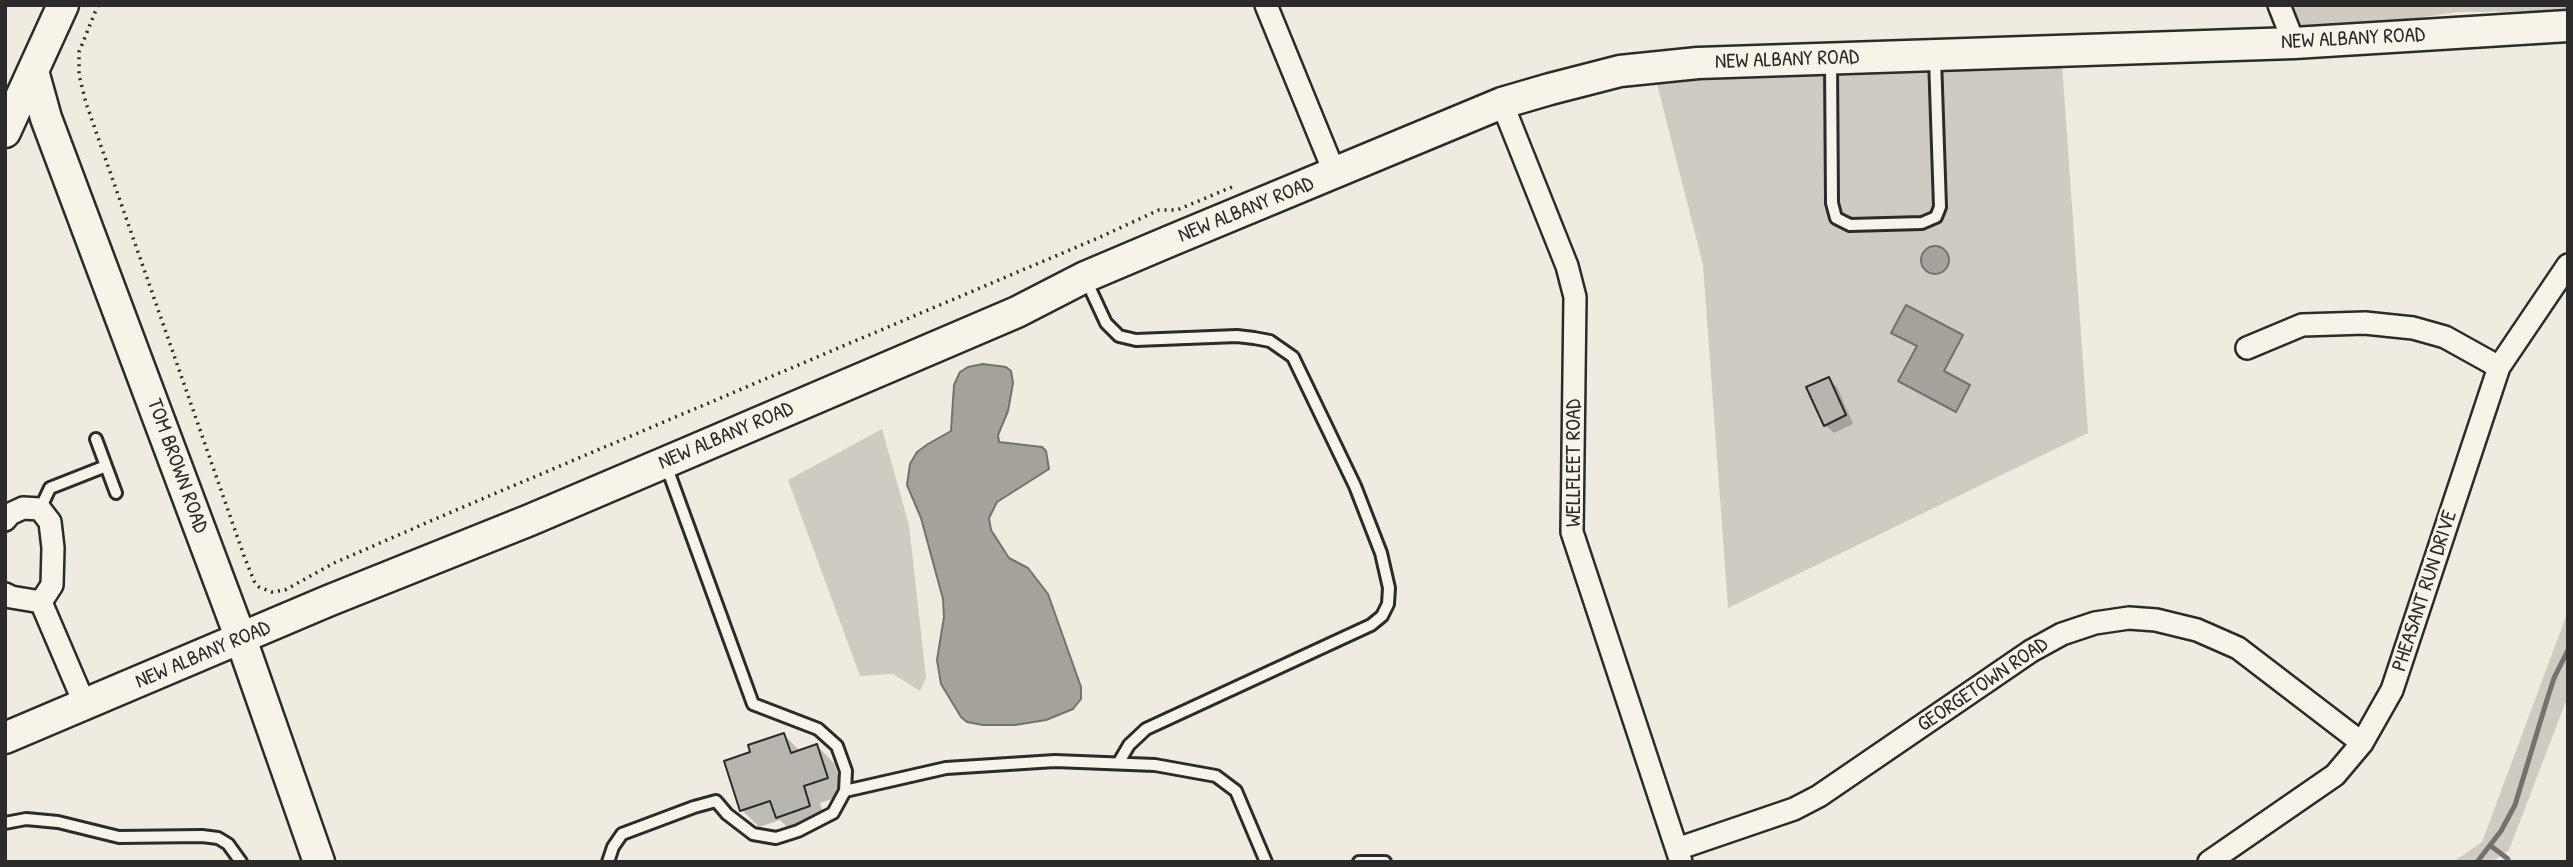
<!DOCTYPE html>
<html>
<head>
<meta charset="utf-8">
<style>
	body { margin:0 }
	#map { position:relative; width:2573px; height:867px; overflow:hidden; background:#efebe0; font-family:"Patrick Hand",sans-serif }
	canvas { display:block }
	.frame { position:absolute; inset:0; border:7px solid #2b2b2b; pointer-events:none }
</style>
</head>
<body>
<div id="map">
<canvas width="2573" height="867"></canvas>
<div class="frame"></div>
</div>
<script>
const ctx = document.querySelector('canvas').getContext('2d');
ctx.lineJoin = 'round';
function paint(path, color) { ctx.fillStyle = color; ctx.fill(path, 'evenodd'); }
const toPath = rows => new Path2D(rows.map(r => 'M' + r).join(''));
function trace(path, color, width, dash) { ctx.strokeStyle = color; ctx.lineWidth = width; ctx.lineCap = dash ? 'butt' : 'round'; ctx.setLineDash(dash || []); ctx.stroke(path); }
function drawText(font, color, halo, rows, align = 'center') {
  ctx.font = font + ' "Patrick Hand",sans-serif'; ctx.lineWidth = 5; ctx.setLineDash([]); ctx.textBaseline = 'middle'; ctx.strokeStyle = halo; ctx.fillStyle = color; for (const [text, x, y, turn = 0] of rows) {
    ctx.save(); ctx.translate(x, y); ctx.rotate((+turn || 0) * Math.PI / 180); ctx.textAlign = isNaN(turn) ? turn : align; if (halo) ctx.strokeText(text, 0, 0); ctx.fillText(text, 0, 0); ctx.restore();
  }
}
paint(toPath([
	[2285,5,2568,5,2568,11,2458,12,2296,36],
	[2062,64,2088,433,1728,608,1703,265,1656,80],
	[882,429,909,525,926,678,920,691,893,674,860,676,788,480],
	[2568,611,2568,696,2509,850,2492,862,2453,862,2482,842]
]), '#cfcbc2');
const water = toPath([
	'1921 260a14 14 0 1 1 28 0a14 14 0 1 1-28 0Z',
	[1906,305,1963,335,1944,371,1970,385,1956,412,1898,381,1917,346,1891,333,1906,305],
	[983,364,1006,367,1011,371,1013,383,1008,411,998,435,999,442,1042,447,1046,451,1049,469,997,502,989,518,991,530,1009,558,1028,568,1048,594,1081,687,1081,699,1073,709,1046,720,1015,725,983,725,967,722,961,717,941,684,937,660,944,617,943,599,921,518,907,485,910,464,917,452,928,444,951,431,954,385,960,372,968,367,983,364]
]);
paint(water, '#a4a29a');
trace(water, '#74726e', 2);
paint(toPath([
	[1828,379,1837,387,1853,424,1834,433,1825,425],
	[784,735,800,751,817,746,834,763,844,795,820,803,826,823,794,834,780,820,759,827,742,810,752,753]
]), '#0003');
trace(toPath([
	[2491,846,2508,859],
	[2477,862,2501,831,2515,805,2546,703,2554,678,2568,650]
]), '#74726e', 5);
const building = toPath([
	[1829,377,1846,415,1824,426,1806,387,1829,377],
	[784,733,791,753,817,744,828,778,804,786,810,806,776,818,770,801,740,811,724,761,750,752,748,745,784,733]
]);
paint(building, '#b8b5ae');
trace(building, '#2b2b2b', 2);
const lane = toPath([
	[1831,61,1832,203,1836,218,1850,225,1922,223,1936,217,1940,207,1935,58],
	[1086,280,1106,323,1119,336,1136,340,1237,336,1254,338,1270,341,1293,357,1355,486,1381,553,1389,588,1388,604,1382,616,1371,625,1146,729,1129,745,1119,762],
	[96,439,116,493],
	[40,509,50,488,106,466],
	[845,791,946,768,1055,761,1155,765,1216,776,1236,791,1266,862],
	[5,823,26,819,58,822,119,837,202,836,218,838,228,844,241,862],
	[608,862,613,847,622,834,694,807,716,801,727,814,753,834,776,838,798,831,833,813,845,791,846,771,837,746,818,729,753,704,666,465],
	[1359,862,1385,862]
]);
const street = toPath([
	[1266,5,1335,174],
	[2279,5,2294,43],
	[1502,103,1567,266,1575,297,1572,532,1681,862],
	[2247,348,2302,325,2365,323,2413,328,2445,337,2499,367],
	[5,520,10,514,23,508,40,509,50,522,53,548,52,585,41,602],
	[5,594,11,597,41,602],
	[41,602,85,705],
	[1677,849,1794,809,1819,796,2031,651,2062,634,2095,623,2129,618,2156,620,2197,630,2238,648,2362,743],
	[2209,862,2335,775,2362,743,2392,690,2499,367,2568,265]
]);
const secondary = toPath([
	[33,71,46,118,241,639,319,862],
	[5,132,63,5],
	[5,738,328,601,530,520,699,448,1017,312,1085,277,1170,241,1502,103,1550,89,1620,71,1698,63,2294,43,2568,26]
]);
trace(lane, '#2b2b2b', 16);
trace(street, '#2b2b2b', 26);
trace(secondary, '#2b2b2b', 35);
trace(toPath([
	[98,5,79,52,79,75,86,103,244,556,254,581,259,587,272,592,285,590,334,563,449,513,1098,238,1159,210,1177,210,1232,187]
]), '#2b2b2b', 3.5, [2, 5]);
trace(lane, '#f7f3e8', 10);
trace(street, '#f7f3e8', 21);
trace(secondary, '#f7f3e8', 30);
drawText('21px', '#2b2b2b', '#f7f3e8', [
	["NEW ALBANY ROAD",2353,39,-3],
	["NEW ALBANY ROAD",1787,60,-2],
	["NEW ALBANY ROAD",1246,210,-22],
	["NEW ALBANY ROAD",726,436,-23],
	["WELLFLEET ROAD",1574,463,-90],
	["TOM BROWN ROAD",177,466,70],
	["PHEASANT RUN DRIVE",2425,591,-72],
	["NEW ALBANY ROAD",203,655,-23],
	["GEORGETOWN ROAD",1983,685,-34]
]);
</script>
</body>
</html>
